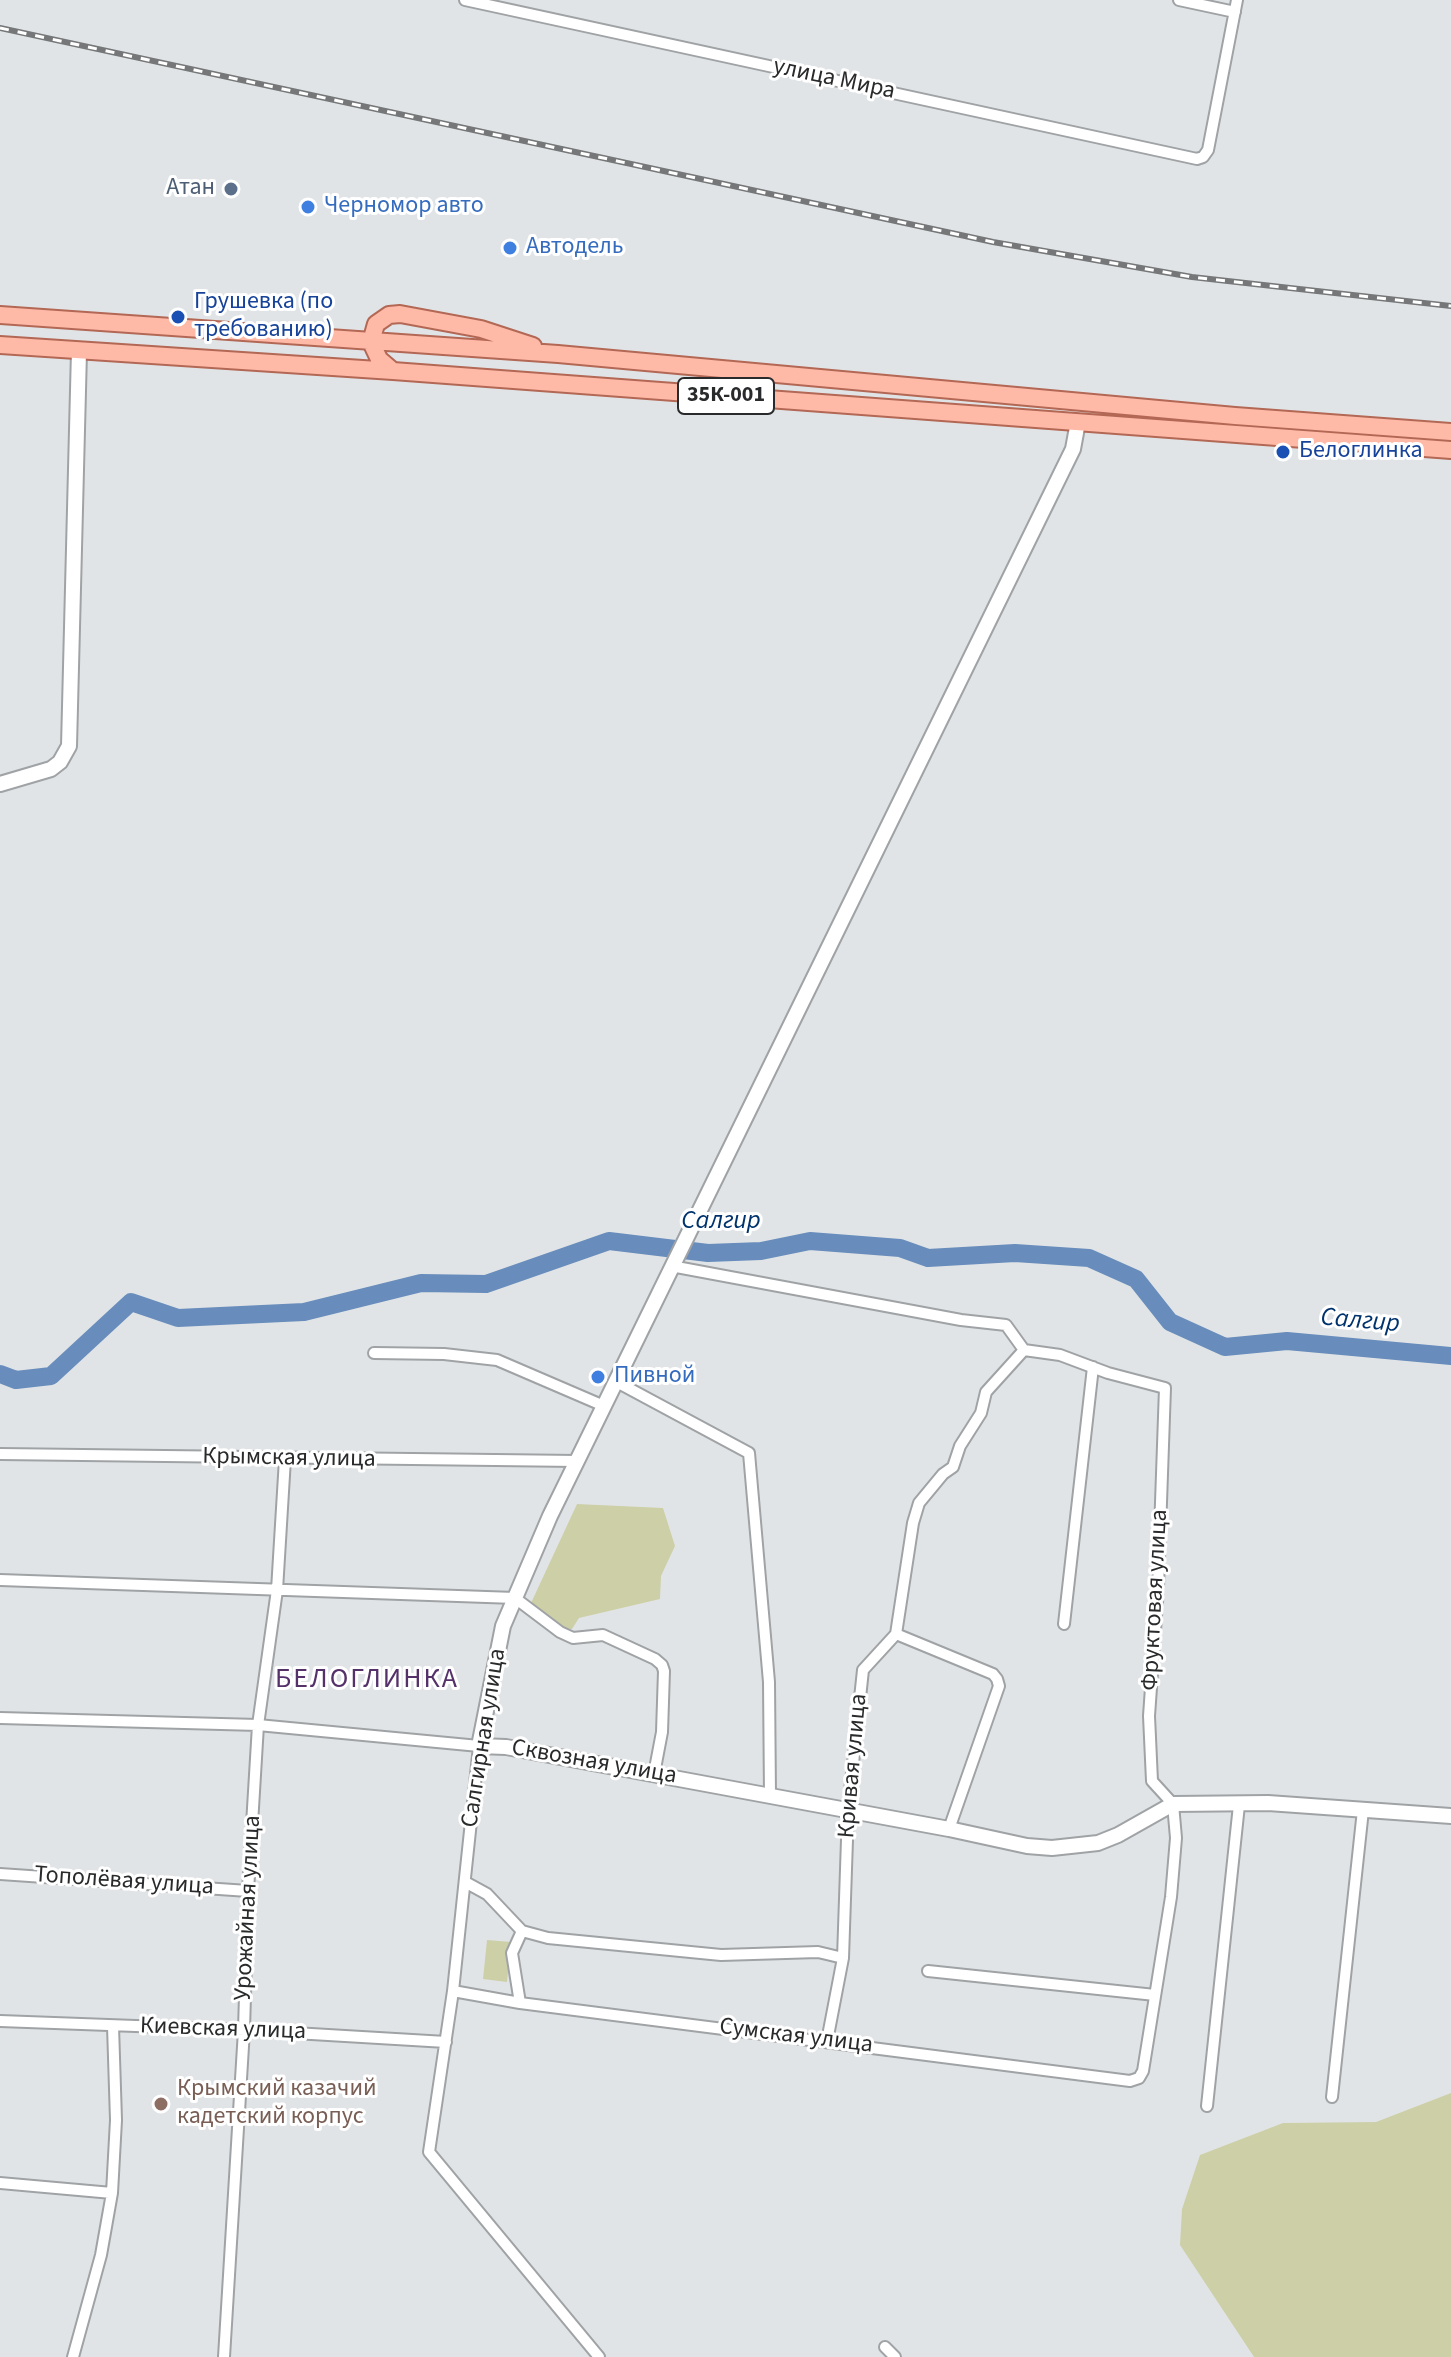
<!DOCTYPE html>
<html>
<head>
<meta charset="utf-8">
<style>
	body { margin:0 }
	canvas { display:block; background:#e1e4e6 }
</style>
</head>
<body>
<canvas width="1451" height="2357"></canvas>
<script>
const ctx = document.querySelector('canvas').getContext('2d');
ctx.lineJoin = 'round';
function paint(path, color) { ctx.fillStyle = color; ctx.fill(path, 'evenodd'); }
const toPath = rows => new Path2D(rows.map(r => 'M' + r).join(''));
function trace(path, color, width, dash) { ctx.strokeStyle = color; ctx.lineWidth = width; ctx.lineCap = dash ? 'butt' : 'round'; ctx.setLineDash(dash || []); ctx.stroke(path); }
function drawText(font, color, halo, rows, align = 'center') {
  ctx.font = font + ' "Source Sans 3",sans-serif'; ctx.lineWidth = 6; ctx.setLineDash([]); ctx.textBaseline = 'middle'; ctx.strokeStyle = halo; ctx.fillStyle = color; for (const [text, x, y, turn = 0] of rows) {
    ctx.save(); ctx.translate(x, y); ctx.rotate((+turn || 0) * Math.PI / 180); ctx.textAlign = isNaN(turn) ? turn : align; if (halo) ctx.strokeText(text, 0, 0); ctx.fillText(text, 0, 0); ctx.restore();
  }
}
paint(toPath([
	[577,1504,663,1508,675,1546,661,1576,660,1599,579,1618,572,1629,561,1630,531,1603],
	[487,1940,511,1942,507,1982,483,1979],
	[1451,2093,1451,2357,1254,2357,1180,2245,1182,2209,1200,2155,1283,2123,1376,2122]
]), '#cdd0a7');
trace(toPath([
	[0,1374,16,1380,51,1376,131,1302,178,1318,304,1312,421,1283,486,1284,609,1241,708,1253,761,1251,810,1241,900,1248,928,1258,1015,1253,1089,1258,1136,1279,1170,1322,1225,1347,1287,1341,1451,1356]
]), '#688dbc', 18);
const street = toPath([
	[465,0,1197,159,1203,157,1208,150,1237,0],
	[1179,0,1235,12],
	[374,1353,444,1354,497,1360,604,1406],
	[615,1381,749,1453,769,1682,770,1796],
	[0,1454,577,1461],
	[0,1580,515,1598,560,1632,573,1638,603,1635,655,1659,662,1665,664,1671,662,1732,654,1774],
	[1064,1624,1093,1367],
	[896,1634,993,1674,997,1679,999,1686,949,1829],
	[0,1718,258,1725,479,1746,453,1991,429,2152,599,2357],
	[0,1874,248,1891],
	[465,1882,487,1894,522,1931,548,1938,721,1955,818,1952,843,1958],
	[928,1971,1155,1995],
	[453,1991,520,2003,1130,2081,1139,2078,1143,2071,1171,1897,1176,1838,1173,1804,1152,1781,1149,1716,1158,1588,1165,1388,1108,1373,1060,1355,1024,1350,1006,1325,961,1320,671,1266],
	[520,2003,512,1953,522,1931],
	[0,2021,244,2030,446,2042],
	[827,2041,843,1958,848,1810,863,1670,896,1634,913,1523,919,1503,943,1474,953,1467,960,1446,981,1413,986,1392,1024,1350],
	[1332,2097,1363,1810],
	[1207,2106,1239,1805],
	[0,2183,112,2193],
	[885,2347,895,2357],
	[73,2357,101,2255,112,2193,116,2120,113,2026],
	[224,2357,244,2030,248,1891,258,1725,277,1590,285,1459]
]);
const secondary = toPath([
	[1078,422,1073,449,550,1516,503,1626,479,1746,506,1747,949,1829,1027,1846,1052,1848,1098,1843,1118,1835,1173,1804,1268,1803,1451,1816],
	[0,784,51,769,60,762,69,746,79,351]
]);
const primary = toPath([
	[0,315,558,354,1235,416,1451,432],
	[0,345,393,371,1451,450],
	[393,371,379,359,371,342,376,324,389,315,400,314,481,329,533,346]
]);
trace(street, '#a0a3a5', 14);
trace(secondary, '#a0a3a5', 18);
trace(primary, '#b36855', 20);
trace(street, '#fff', 10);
trace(secondary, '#fff', 14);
trace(primary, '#feb9a7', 16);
const rail = toPath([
	[0,28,993,242,1192,277,1451,306]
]);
trace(rail, '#757778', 6);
trace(rail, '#fff', 3, [9]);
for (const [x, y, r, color] of [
	[231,189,8,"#5c6f8a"],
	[308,207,8,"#3f7fe0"],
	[510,248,8,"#3f7fe0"],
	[178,317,8,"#1a4fb4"],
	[1283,452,8,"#1a4fb4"],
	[598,1377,8,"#3f7fe0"],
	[161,2104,8,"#8d6e63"]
]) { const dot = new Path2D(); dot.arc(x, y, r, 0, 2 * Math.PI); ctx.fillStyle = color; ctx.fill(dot); trace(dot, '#fff', 3); }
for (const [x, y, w] of [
	[726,396,96]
]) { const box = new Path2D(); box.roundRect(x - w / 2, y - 18, w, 36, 6); ctx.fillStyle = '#fff'; ctx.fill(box); trace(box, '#292a2b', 2); }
drawText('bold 22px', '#292a2b', null, [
	["35К-001",726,396]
]);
drawText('24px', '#292a2b', '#fff', [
	["улица Мира",834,80,12],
	["Крымская улица",289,1459,1],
	["Фруктовая улица",1156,1600,-87],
	["Салгирная улица",485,1738,-81],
	["Сквозная улица",594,1763,10],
	["Кривая улица",854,1766,-85],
	["Тополёвая улица",124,1882,4],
	["Урожайная улица",249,1908,-87],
	["Киевская улица",223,2030,2],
	["Сумская улица",796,2037,7]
]);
drawText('24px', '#4e5e75', '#fff', [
	["Атан",215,189]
], 'right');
drawText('24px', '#366cbe', '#fff', [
	["Черномор авто",324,207],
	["Автодель",526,248],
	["Пивной",614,1377]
], 'left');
drawText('24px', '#164399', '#fff', [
	["Грушевка (по",194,303],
	["требованию)",194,331],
	["Белоглинка",1299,452]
], 'left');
drawText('24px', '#785e54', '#fff', [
	["Крымский казачий",177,2090],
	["кадетский корпус",177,2118]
], 'left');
drawText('italic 26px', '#00336d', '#fff', [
	["Салгир",721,1222],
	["Салгир",1360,1322,5]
]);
ctx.letterSpacing = '2px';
drawText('28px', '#55316a', '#fff', [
	["БЕЛОГЛИНКА",367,1681]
]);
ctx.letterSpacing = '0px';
</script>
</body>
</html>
